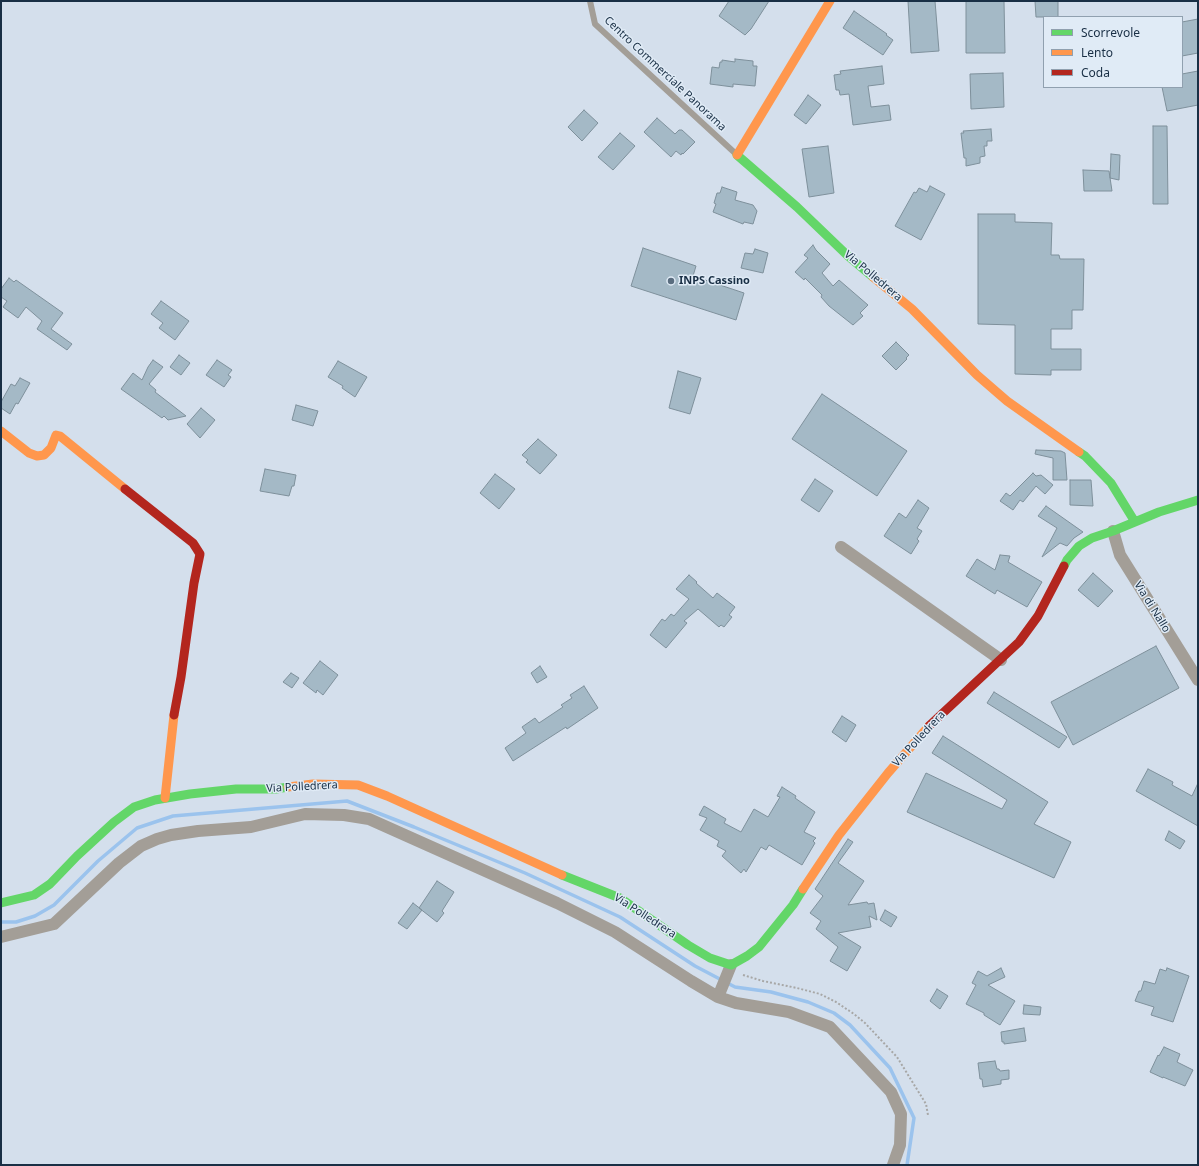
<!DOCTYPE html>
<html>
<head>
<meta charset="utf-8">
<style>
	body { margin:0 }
	#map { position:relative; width:1199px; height:1166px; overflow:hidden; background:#d4dfec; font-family:"Noto Sans",sans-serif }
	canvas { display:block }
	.frame { position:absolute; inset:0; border:2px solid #192f45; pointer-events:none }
	.legend { position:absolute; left:1043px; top:16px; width:140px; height:72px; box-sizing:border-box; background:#e0ebf6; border:1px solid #90a0af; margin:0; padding:5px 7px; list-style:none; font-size:12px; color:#192f45 }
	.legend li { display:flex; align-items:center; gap:8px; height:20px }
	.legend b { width:20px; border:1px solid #90a0af }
</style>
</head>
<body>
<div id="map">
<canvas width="1199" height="1166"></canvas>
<div class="frame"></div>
<ul class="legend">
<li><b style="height:5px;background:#63d668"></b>Scorrevole</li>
<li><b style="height:5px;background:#ff974d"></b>Lento</li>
<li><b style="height:5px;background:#b3261e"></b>Coda</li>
</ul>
</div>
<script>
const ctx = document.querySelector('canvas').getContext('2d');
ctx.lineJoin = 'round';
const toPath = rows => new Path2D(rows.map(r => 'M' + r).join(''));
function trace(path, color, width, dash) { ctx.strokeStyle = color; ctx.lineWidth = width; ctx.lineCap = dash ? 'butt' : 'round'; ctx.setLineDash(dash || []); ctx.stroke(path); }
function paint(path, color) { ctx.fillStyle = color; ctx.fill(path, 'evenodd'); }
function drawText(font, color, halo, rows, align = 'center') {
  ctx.font = font + ' "Noto Sans",sans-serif'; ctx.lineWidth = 3; ctx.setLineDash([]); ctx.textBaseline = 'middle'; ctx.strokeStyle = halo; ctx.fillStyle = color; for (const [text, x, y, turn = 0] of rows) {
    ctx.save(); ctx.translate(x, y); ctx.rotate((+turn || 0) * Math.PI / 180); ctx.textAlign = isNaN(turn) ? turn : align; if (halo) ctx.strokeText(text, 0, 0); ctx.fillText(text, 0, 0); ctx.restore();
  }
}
trace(toPath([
	[1,922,16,922,35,916,54,905,98,861,137,828,173,816,347,801,414,827,525,873,620,917,695,966,735,987,771,992,808,1002,834,1013,850,1025,890,1068,914,1118,907,1165]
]), '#9bc3ed', 3.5);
const building = toPath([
	[729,1,769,1,751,29,745,35,719,16,729,1],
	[908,1,935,1,939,51,911,53,908,1],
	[966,1,1004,1,1005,53,966,53,966,1],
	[1035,1,1058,1,1058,17,1036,17,1035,1],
	[854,11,887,34,886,35,893,40,883,55,843,28,854,11],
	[1198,19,1198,53,1182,56,1182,22,1198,19],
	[735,59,753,61,753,66,757,66,755,86,733,84,733,87,710,84,712,67,719,68,720,62,722,62,722,60,735,62,735,59],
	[882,66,884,84,868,86,871,107,889,105,891,120,853,125,849,94,840,95,839,90,836,90,834,75,841,74,840,71,882,66],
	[1198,71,1198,105,1167,111,1162,87,1182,87,1182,74,1198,71],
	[1003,73,1004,107,971,109,970,74,1003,73],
	[808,95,821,105,806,124,794,115,808,95],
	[584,110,598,123,582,141,568,127,584,110],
	[657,118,675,134,679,130,682,130,695,142,683,154,682,153,681,155,676,151,671,157,644,132,657,118],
	[1153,126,1167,126,1168,204,1153,204,1153,126],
	[991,129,992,141,987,141,987,146,984,146,985,156,980,157,980,163,966,166,966,158,964,158,961,133,964,133,963,131,991,129],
	[620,133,635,146,613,170,598,157,620,133],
	[828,146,834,193,809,197,802,149,828,146],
	[1111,154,1120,155,1119,180,1110,178,1111,154],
	[1083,170,1109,171,1112,191,1084,191,1083,170],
	[930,186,945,194,921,240,895,226,914,192,916,193,919,188,927,192,930,186],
	[722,187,737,192,735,200,753,205,757,211,753,224,744,222,743,224,713,212,716,204,714,203,717,193,720,193,722,187],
	[978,214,1015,214,1015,222,1052,223,1051,255,1059,255,1060,259,1084,259,1083,310,1072,310,1072,329,1051,329,1051,349,1081,349,1081,370,1051,370,1051,375,1015,374,1015,325,978,324,978,214],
	[813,245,816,250,830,264,822,273,833,286,839,280,868,305,860,313,863,316,853,325,829,306,821,297,822,295,805,278,804,280,795,272,808,258,804,255,813,245],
	[643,248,696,266,693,276,744,293,736,320,631,286,643,248],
	[755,249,768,253,763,273,741,268,745,253,753,254,755,249],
	[9,278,14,282,16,280,63,313,51,329,72,344,67,350,37,329,42,321,26,307,18,318,3,307,7,301,1,297,1,289,9,278],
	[161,301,189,321,175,340,159,328,163,323,151,314,161,301],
	[896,342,909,355,906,358,907,359,896,370,882,356,896,342],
	[179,355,190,363,181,375,170,367,179,355],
	[153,360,163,367,149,384,156,390,155,392,186,416,168,420,164,416,162,418,121,389,133,373,142,380,148,367,153,360],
	[217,360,232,370,228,375,231,377,224,387,206,375,217,360],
	[338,361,367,377,355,397,342,388,343,386,328,377,338,361],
	[678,371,701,378,690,414,669,408,678,371],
	[20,378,30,383,18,404,16,403,10,414,1,408,1,402,11,384,15,386,20,378],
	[822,394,907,451,877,496,792,439,822,394],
	[296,405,318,411,313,426,292,420,296,405],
	[201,408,215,420,200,438,187,424,201,408],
	[538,439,557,455,540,474,526,462,528,460,522,455,538,439],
	[1036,450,1061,451,1065,453,1067,480,1053,480,1053,458,1035,454,1036,450],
	[265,469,296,475,294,486,292,486,289,496,260,491,265,469],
	[1033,473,1036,476,1041,475,1053,485,1045,494,1036,486,1023,502,1020,500,1013,510,1000,501,1006,493,1010,496,1033,473],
	[495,474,515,489,499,509,480,493,495,474],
	[815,479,833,491,819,512,801,500,815,479],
	[1070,480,1091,480,1093,506,1070,505,1070,480],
	[918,500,929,508,917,528,922,531,917,539,919,541,911,554,884,536,899,513,906,518,918,500],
	[1046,506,1083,532,1074,538,1067,546,1060,543,1042,557,1057,528,1038,516,1046,506],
	[1000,555,1010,556,1008,562,1042,582,1027,607,997,590,995,594,966,576,977,559,995,570,1000,555],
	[1093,573,1113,591,1098,607,1078,590,1093,573],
	[689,575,697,582,696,583,713,598,717,593,735,607,729,615,732,617,724,627,721,625,719,627,698,609,684,621,687,623,666,648,650,635,662,619,665,621,671,614,674,616,689,599,676,589,689,575],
	[1156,646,1179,688,1073,745,1051,702,1156,646],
	[320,661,338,675,323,695,317,690,316,693,303,683,320,661],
	[540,666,547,677,537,683,531,673,540,666],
	[291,673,299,678,292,688,283,682,291,673],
	[584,686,598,708,567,729,566,727,513,761,505,748,526,733,522,727,535,718,539,723,563,707,561,705,572,698,570,695,584,686],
	[994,692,1067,737,1059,748,987,703,994,692],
	[842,716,856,725,846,742,832,732,842,716],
	[943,736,1048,802,1034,824,1071,842,1054,878,907,812,926,773,1002,809,1007,800,932,753,943,736],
	[1148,769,1173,782,1172,785,1192,796,1198,783,1198,826,1136,791,1148,769],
	[782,787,796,796,795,798,815,812,804,832,816,838,813,841,815,843,802,865,769,845,766,850,761,847,746,872,744,869,741,873,722,856,726,851,717,846,719,841,700,830,707,818,699,815,704,806,726,819,724,823,741,832,754,809,768,817,780,797,777,796,782,787],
	[1169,831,1185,841,1180,849,1165,840,1169,831],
	[848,839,853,842,838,863,864,881,848,905,867,902,868,904,874,903,877,920,869,916,871,927,838,933,861,947,847,971,830,961,838,947,816,929,821,921,810,913,823,896,815,889,848,839],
	[437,881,454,892,442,911,444,913,437,922,419,908,437,881],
	[413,903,422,910,407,929,398,923,413,903],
	[885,910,897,917,891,927,880,920,885,910],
	[1001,968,1005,977,988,985,1015,1001,1000,1025,984,1015,984,1013,966,1004,976,985,972,983,978,971,987,976,1001,968],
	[1167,968,1189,976,1173,1022,1151,1015,1154,1007,1135,1001,1139,991,1141,991,1144,981,1155,984,1160,969,1166,971,1167,968],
	[937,989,948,996,940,1009,930,1001,937,989],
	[1024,1005,1041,1007,1040,1015,1023,1014,1024,1005],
	[1024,1028,1026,1041,1004,1044,1004,1042,1002,1042,1001,1032,1024,1028],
	[1164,1047,1180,1054,1177,1062,1193,1070,1185,1086,1163,1077,1163,1078,1150,1072,1158,1055,1159,1056,1164,1047],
	[995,1061,997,1069,999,1069,1000,1071,1009,1070,1009,1079,1001,1080,1001,1084,983,1087,982,1079,980,1079,978,1063,995,1061]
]);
paint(building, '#a4b9c6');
trace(building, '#7e909b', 1);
trace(toPath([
	[743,975,763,981,797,988,820,994,836,1002,854,1014,865,1023,897,1057,926,1104,928,1115]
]), '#a7a7a6', 2, [2, 2]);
trace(toPath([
	[590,1,595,24,736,154]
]), '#a39e97', 6);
trace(toPath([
	[1113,531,1120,555,1198,680],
	[841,547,1001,660],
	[1,937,54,924,119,863,141,846,157,839,171,835,198,831,251,827,305,814,344,815,369,819,557,903,615,932,691,981,718,997,736,1003,789,1012,830,1027,891,1092,901,1114,900,1145,893,1165],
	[718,997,731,965]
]), '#a39e97', 12);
trace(toPath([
	[737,155,797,207,847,255,873,277],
	[1079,452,1085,456,1111,483,1135,522],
	[1064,566,1067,560,1079,546,1092,538,1113,531,1159,512,1198,500],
	[562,875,620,898,688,945,710,958,731,965,747,956,759,947,793,905,803,889],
	[1,903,34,895,50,884,77,856,114,822,134,807,155,800,190,794,236,789,276,789,288,787]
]), '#63d668', 9);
trace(toPath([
	[737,155,830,1],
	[873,277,912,309,977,375,1007,401,1079,452],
	[1,431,29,453,37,456,44,455,51,448,56,435,60,436,125,489],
	[288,787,313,784,358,785,387,796,562,875],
	[165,798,174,715],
	[803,889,839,835,888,773,929,726]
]), '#ff974d', 9);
trace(toPath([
	[125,489,193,543,200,554,194,583,181,677,174,715],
	[929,726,1019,642,1038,616,1064,566]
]), '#b3261e', 9);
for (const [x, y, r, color] of [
	[671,281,4,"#5a6d7f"]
]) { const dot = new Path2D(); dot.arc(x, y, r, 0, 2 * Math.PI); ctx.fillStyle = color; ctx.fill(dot); trace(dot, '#e0ebf6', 1.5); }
drawText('11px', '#192f45', '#e0ebf6', [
	["Centro Commerciale Panorama",665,74,43],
	["Via Polledrera",873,276,40],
	["Via di Nallo",1152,607,58],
	["Via Polledrera",919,739,-47],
	["Via Polledrera",302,787,-3],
	["Via Polledrera",645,916,33]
]);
drawText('bold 11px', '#192f45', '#e0ebf6', [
	["INPS Cassino",679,281]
], 'left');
</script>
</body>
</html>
